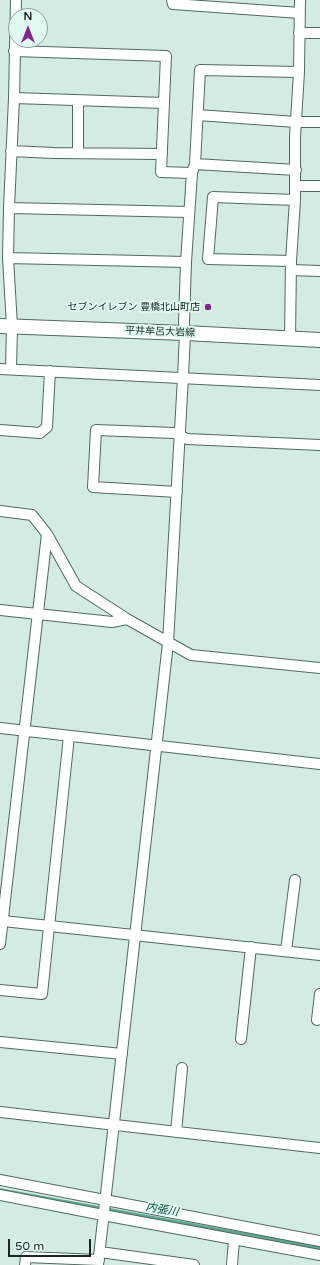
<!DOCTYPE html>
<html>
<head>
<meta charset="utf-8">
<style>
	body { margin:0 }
	#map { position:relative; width:320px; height:1265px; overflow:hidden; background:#d2ece3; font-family:"Varela Round",sans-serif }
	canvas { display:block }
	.north { position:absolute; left:8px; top:8px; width:40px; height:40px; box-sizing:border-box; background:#dffaf0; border:1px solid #91a59e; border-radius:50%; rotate:0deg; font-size:11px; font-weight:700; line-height:16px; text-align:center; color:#1b2522 }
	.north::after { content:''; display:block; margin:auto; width:14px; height:18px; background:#832590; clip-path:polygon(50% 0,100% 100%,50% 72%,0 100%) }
	.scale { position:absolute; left:8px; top:1239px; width:83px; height:18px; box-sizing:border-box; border:2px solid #1b2522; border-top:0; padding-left:5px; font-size:12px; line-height:14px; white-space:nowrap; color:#1b2522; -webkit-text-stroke:3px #dffaf0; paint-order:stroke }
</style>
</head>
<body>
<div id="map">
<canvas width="320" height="1265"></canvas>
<div class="north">N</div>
<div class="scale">50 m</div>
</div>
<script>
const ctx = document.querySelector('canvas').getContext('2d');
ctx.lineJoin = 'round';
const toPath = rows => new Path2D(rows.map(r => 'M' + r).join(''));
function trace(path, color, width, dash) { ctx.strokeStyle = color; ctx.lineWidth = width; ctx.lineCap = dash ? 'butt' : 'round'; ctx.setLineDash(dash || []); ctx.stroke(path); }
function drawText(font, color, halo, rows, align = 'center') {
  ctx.font = font + ' "Varela Round","Noto Sans JP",sans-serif'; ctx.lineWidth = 3.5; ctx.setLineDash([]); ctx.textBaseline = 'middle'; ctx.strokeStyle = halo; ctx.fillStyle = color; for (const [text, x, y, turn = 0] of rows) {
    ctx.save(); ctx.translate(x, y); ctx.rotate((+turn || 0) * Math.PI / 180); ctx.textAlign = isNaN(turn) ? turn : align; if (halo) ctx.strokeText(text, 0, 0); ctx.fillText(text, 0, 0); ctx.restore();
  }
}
trace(toPath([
	[0,1190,320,1248]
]), '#5ca992', 3.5);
const street = toPath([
	[172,0,173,4,300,13],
	[299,33,320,33],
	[14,51,166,56,161,172,192,173],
	[14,98,164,103],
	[198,115,296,122,320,122],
	[11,151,54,153,162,154],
	[78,153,78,101],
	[296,170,195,164,200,70,299,72],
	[295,186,320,186],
	[9,208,189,212],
	[8,258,186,262],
	[291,261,208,259,213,197,295,200],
	[291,270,320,271],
	[290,339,291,261,295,200,295,137,299,72,300,0],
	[0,369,320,385],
	[11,369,12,326,8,258,9,208,14,98,16,0],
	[0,430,40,433,47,427,50,371],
	[177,492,93,487,96,430,174,433,187,439,320,445],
	[0,511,32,515,47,534,76,586,127,619,191,655,320,668],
	[0,610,112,622,127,619],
	[0,728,320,764],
	[3,921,320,955],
	[0,944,47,534],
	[286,951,295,880],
	[0,990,42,994,69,736],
	[317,1020,320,994],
	[241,1039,251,947],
	[0,1042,122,1054],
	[0,1112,320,1148],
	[176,1132,182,1068],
	[0,1180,320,1241],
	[0,1195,103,1215,320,1255],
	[100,1252,194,1265],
	[25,1265,26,1257,99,1260],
	[98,1265,168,643,183,377,185,333,184,323,186,262,192,173,195,164],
	[232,1265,234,1240]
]);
const secondary = toPath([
	[0,326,185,333,320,340]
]);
trace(street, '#526962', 12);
trace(secondary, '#526962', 16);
trace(street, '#fff', 10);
trace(secondary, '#fff', 14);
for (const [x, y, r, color] of [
	[208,307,4,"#832590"]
]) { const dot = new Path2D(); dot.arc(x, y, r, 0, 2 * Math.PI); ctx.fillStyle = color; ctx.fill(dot); trace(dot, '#dffaf0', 1.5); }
drawText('10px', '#1b2522', '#dffaf0', [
	["セブンイレブン 豊橋北山町店",200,307]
], 'right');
drawText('10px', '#1b2522', '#dffaf0', [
	["平井牟呂大岩線",160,332,2]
]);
drawText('italic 11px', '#034839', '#dffaf0', [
	["内張川",162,1210,10]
]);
</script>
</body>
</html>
